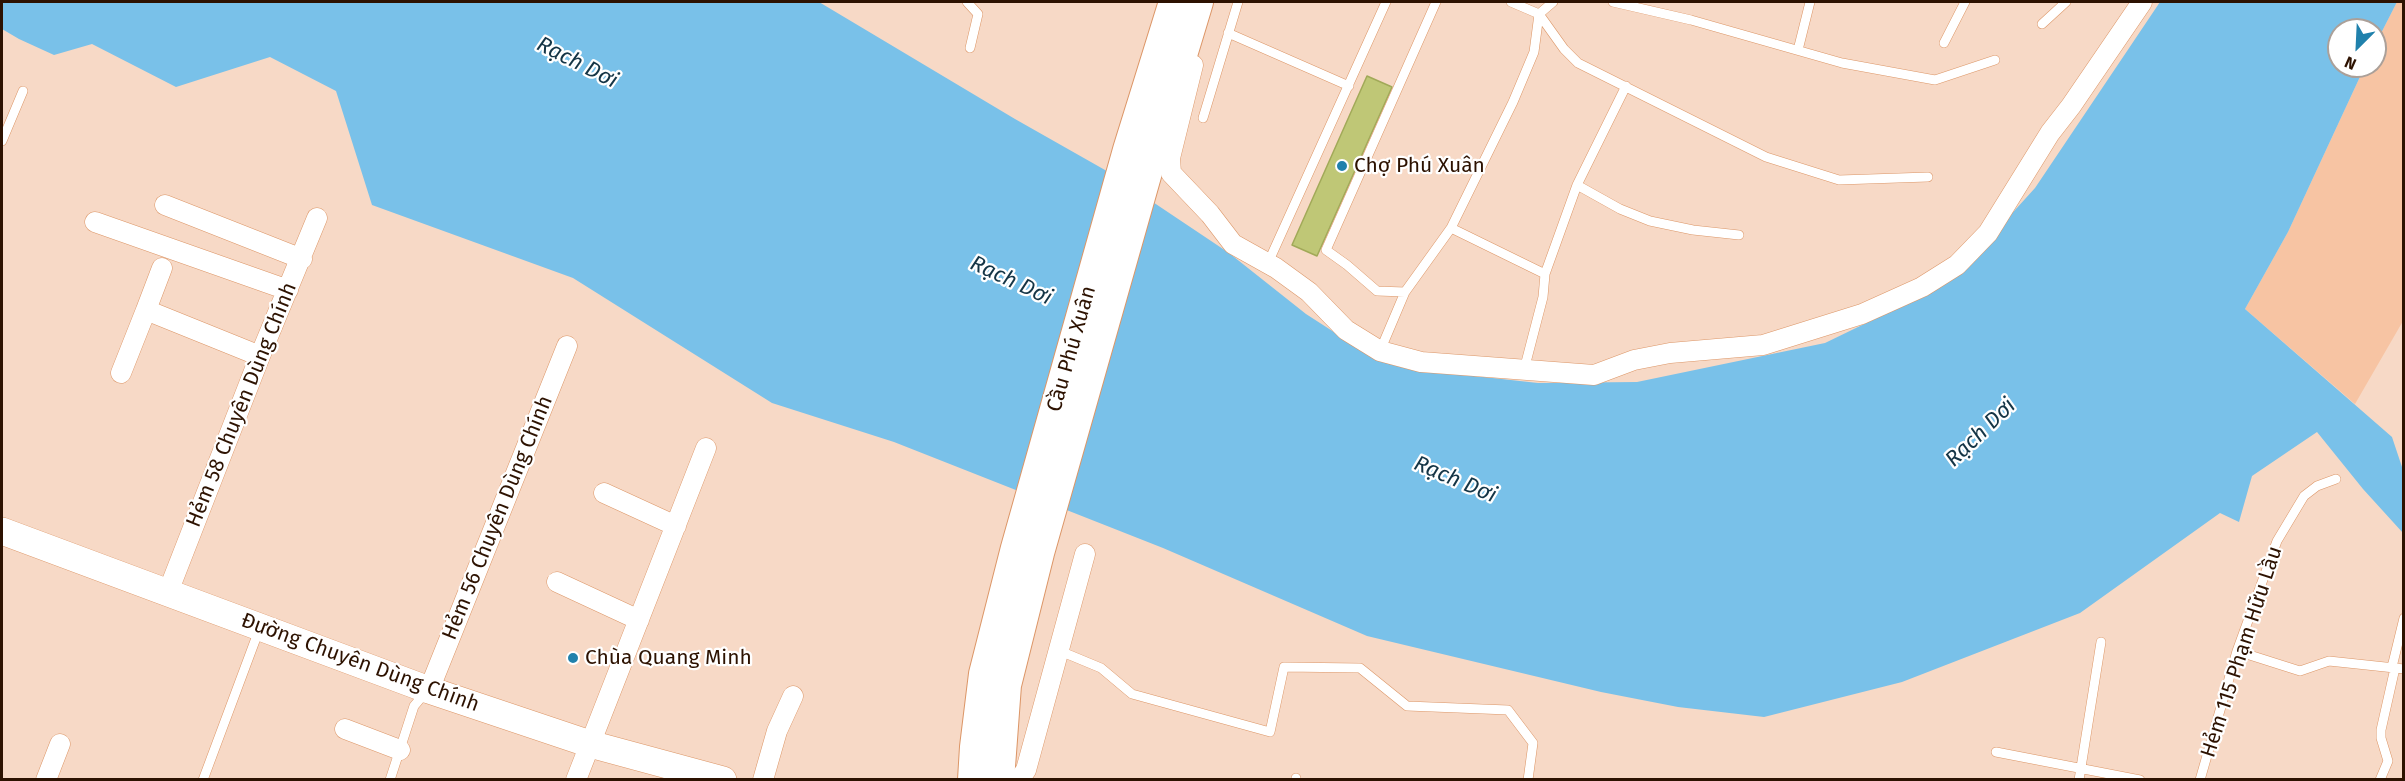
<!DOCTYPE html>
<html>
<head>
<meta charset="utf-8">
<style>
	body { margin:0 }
	#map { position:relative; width:2405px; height:781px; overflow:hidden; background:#f7d9c6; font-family:"Fira Sans",sans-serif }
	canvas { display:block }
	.frame { position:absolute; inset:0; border:3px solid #2d1201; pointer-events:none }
	.north { position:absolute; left:2327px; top:18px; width:60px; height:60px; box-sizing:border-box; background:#fff; border:2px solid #aba099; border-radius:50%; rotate:204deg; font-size:16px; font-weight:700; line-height:24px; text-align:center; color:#2d1201 }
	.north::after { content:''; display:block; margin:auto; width:21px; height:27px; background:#2081ac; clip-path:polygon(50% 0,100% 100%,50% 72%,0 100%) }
</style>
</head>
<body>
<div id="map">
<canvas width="2405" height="781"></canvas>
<div class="frame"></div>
<div class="north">N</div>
</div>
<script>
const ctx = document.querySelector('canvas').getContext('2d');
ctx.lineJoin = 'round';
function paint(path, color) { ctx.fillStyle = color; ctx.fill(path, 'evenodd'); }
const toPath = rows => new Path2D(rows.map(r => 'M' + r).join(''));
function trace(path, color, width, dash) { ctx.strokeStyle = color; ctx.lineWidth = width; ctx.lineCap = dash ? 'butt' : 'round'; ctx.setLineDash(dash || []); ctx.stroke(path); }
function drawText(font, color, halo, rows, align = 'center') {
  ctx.font = font + ' "Fira Sans",sans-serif'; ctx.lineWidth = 4.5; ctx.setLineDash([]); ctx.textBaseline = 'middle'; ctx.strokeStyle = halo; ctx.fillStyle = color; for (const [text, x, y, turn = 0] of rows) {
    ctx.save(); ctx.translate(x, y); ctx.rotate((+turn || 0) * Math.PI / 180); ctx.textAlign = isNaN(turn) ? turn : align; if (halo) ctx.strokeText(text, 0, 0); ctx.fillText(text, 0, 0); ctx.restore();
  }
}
paint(toPath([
	[2397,2,2403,2,2403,321,2355,404,2245,309,2288,232,2365,66,2375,66,2375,45]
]), '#f7c4a3');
paint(toPath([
	[2,2,819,2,1015,119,1105,170,1229,253,1306,314,1368,354,1438,372,1538,383,1637,382,1825,343,1889,312,1966,264,2035,188,2160,2,2397,2,2375,45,2375,30,2339,30,2339,66,2365,66,2288,232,2245,309,2392,437,2403,470,2403,533,2363,489,2317,432,2252,476,2239,522,2220,513,2080,613,1902,682,1764,717,1678,707,1601,692,1367,636,1163,548,894,442,772,403,573,278,372,205,336,91,270,57,176,87,92,44,54,55,19,39,2,29]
]), '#79c1e9');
const building = toPath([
	[1367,76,1392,87,1317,256,1292,245,1367,76]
]);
paint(building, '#bfc776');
trace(building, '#a1a958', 1.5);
const lane = toPath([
	[967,2,978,14,970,48],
	[1436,2,1326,250,1347,265,1377,291,1405,292,1451,228,1513,102,1534,52,1539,14,1553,2],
	[1511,2,1539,14,1564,49,1578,63,1766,157,1839,180,1928,177],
	[1613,2,1691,20,1842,63,1935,80,1995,60],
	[2042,24,2066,2],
	[1228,33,1349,86],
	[1944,43,1965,2],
	[1798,50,1810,2],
	[1203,118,1238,2],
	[2,141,23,91],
	[1577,185,1620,209,1650,221,1693,230,1739,235],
	[1451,228,1545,274,1577,185,1626,86],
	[1268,263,1386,2],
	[1380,351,1405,292],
	[1524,370,1543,297,1545,274],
	[1060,651,1101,668,1132,694,1270,732,1284,667,1360,668,1407,706,1508,710,1533,743,1528,780],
	[2237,651,2300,671,2329,661,2404,669],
	[2392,667,2404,618],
	[1996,752,2140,780],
	[203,780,259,630],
	[390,780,414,706,425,693],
	[1296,780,1296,778],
	[2079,780,2101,642],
	[2200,780,2237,651,2277,541,2304,496,2317,486,2336,479],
	[2380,780,2388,761,2381,738,2381,730,2395,668]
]);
const street = toPath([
	[1193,65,1170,158,1171,173,1210,214,1233,244,1276,268,1309,292,1346,330,1380,351,1421,362,1594,375,1634,360,1670,353,1763,345,1862,314,1922,287,1957,265,1988,233,2050,133,2071,106,2142,2],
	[165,205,302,259],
	[95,222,288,290],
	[162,268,146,310,260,356],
	[121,373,146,310],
	[604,493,676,526],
	[557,582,639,620],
	[168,592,260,356,317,218],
	[429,690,567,346],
	[345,729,400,750],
	[46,780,60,744],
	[576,780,706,448],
	[763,780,777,731,793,696],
	[1019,780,1026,770,1085,554]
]);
const secondary = toPath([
	[2,531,429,690,590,744,723,780]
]);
const primary = toPath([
	[973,780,975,747,984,674,1016,548,1128,150,1174,2],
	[999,780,1006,685,1039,553,1151,158,1198,2]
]);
trace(lane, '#dc9667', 10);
trace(street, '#dc9667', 21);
trace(secondary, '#dc9667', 28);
trace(primary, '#dc9667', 32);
trace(lane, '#fff', 9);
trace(street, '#fff', 20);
trace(secondary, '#fff', 27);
trace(primary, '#fff', 30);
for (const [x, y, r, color] of [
	[1342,166,6,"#2081ac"],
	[573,658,6,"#2081ac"]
]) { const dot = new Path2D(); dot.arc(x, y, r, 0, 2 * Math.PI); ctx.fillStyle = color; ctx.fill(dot); trace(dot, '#fff', 2); }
drawText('21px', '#2d1201', '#fff', [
	["Chợ Phú Xuân",1354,166],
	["Chùa Quang Minh",585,658]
], 'left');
drawText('21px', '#2d1201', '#fff', [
	["Cầu Phú Xuân",1072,349,-74],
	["Hẻm 58 Chuyên Dùng Chính",242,405,-68],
	["Hẻm 56 Chuyên Dùng Chính",498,518,-68],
	["Hẻm 115 Phạm Hữu Lầu",2242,652,-72],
	["Đường Chuyên Dùng Chính",360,663,20]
]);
drawText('italic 22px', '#143546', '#fff', [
	["Rạch Dơi",577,63,27],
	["Rạch Dơi",1011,281,25],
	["Rạch Dơi",1981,433,-44],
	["Rạch Dơi",1455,480,23]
]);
</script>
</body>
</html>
